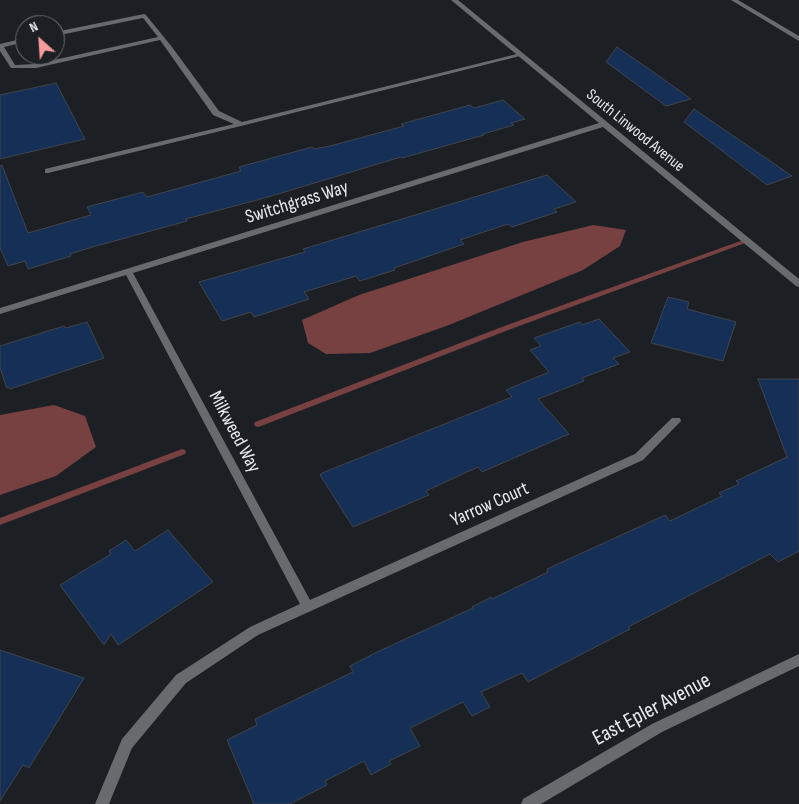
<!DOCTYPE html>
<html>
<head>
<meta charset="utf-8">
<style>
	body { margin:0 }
	#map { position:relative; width:799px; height:804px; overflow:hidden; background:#1c1f24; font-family:"Sofia Sans Condensed",sans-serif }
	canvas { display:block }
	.north { position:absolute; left:15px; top:15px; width:50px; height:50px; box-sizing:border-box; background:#1c1f24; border:1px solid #6d7074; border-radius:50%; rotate:334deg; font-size:14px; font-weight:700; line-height:20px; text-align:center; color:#e7eaed }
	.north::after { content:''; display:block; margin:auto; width:18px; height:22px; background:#f59b9c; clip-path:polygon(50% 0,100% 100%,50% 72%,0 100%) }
</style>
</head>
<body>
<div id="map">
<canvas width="799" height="804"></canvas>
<div class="north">N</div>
</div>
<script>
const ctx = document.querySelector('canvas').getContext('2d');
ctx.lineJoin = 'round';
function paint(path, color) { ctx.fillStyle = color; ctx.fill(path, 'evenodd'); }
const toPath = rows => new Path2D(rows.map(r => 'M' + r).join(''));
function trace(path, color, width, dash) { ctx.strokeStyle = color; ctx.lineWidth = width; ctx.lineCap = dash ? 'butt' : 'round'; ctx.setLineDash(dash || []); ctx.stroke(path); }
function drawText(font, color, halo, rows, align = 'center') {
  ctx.font = font + ' "Sofia Sans Condensed",sans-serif'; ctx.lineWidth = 4; ctx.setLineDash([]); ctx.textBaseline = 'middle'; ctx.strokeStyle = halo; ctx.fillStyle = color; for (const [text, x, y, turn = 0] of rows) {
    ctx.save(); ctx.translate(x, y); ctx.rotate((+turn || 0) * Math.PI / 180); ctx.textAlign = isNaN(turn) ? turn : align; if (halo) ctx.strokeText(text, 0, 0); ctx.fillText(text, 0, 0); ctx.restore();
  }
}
paint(toPath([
	[593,225,626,230,620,246,583,270,449,325,370,353,326,354,308,343,302,320,359,295,523,242],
	[54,405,85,416,96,447,56,476,0,495,0,415]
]), '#774142');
paint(toPath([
	[746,239,748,240,748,242,511,329,261,426,258,427,255,426,254,424,255,422,507,325,746,239],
	[182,449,185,450,186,452,185,454,0,525,0,518,182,449]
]), '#774142');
const building = toPath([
	[617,47,649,69,691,99,666,106,606,62,617,47],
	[56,83,85,139,0,159,0,95,56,83],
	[503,100,525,119,511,123,514,125,483,134,484,135,402,158,401,157,268,197,186,219,187,221,89,248,70,254,71,256,28,269,25,261,8,266,0,248,0,166,2,165,28,233,91,215,87,207,143,192,147,197,241,171,239,167,312,147,314,149,330,146,404,126,401,124,470,105,474,108,503,100],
	[694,109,792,176,767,185,684,122,694,109],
	[547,175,576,202,554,209,557,212,512,227,508,224,460,240,464,244,394,268,395,270,360,281,356,276,304,292,309,299,254,317,251,312,222,321,199,282,305,252,303,249,547,175],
	[668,297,689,302,687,309,736,322,723,361,651,343,668,297],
	[599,319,630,352,613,358,619,364,582,378,584,381,538,399,569,434,482,472,478,467,426,491,429,495,353,527,320,475,322,473,512,397,506,390,549,372,530,350,541,346,534,338,580,322,582,325,599,319],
	[87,322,104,358,10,389,9,387,7,388,0,368,0,346,64,326,66,328,87,322],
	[758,379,799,379,799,551,778,562,770,554,628,627,630,629,528,682,522,673,481,692,490,707,472,716,463,702,410,728,420,746,389,761,391,764,371,775,364,761,325,781,327,785,290,804,254,804,227,740,257,725,255,719,353,672,350,666,377,652,473,608,472,607,491,597,492,599,548,572,547,569,665,515,670,521,722,496,719,493,739,484,736,481,787,457,758,379],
	[168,530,213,582,118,645,111,634,104,645,60,585,111,554,109,551,126,540,135,551,168,530],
	[0,650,84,678,29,768,23,765,0,801,0,650]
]);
paint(building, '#162f56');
trace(building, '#41454b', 1);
paint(toPath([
	[144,14,146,15,172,47,219,111,242,122,521,53,524,55,241,126,48,173,45,173,45,169,234,124,213,115,160,40,36,68,11,68,0,51,0,44,25,38,25,42,4,47,15,65,36,64,158,37,143,18,55,36,55,32,144,14]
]), '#686a6d');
paint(toPath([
	[451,0,458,0,799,279,799,287,796,286,603,127,133,273,310,600,635,454,672,418,680,418,681,421,643,460,258,635,186,683,132,748,109,804,95,804,122,739,176,675,250,627,300,604,126,275,0,314,0,308,599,123,451,0],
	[731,0,738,0,799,36,799,41,731,0],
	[799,654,799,666,662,732,541,804,521,804,523,799,652,724,799,654]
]), '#686a6d');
drawText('16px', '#e7eaed', '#1c1f24', [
	["South Linwood Avenue",635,131,39]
]);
drawText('19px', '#e7eaed', '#1c1f24', [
	["Switchgrass Way",297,203,-17],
	["Milkweed Way",234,432,62],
	["Yarrow Court",490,505,-24]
]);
drawText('22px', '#e7eaed', '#1c1f24', [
	["East Epler Avenue",652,710,-28]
]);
</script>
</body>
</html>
